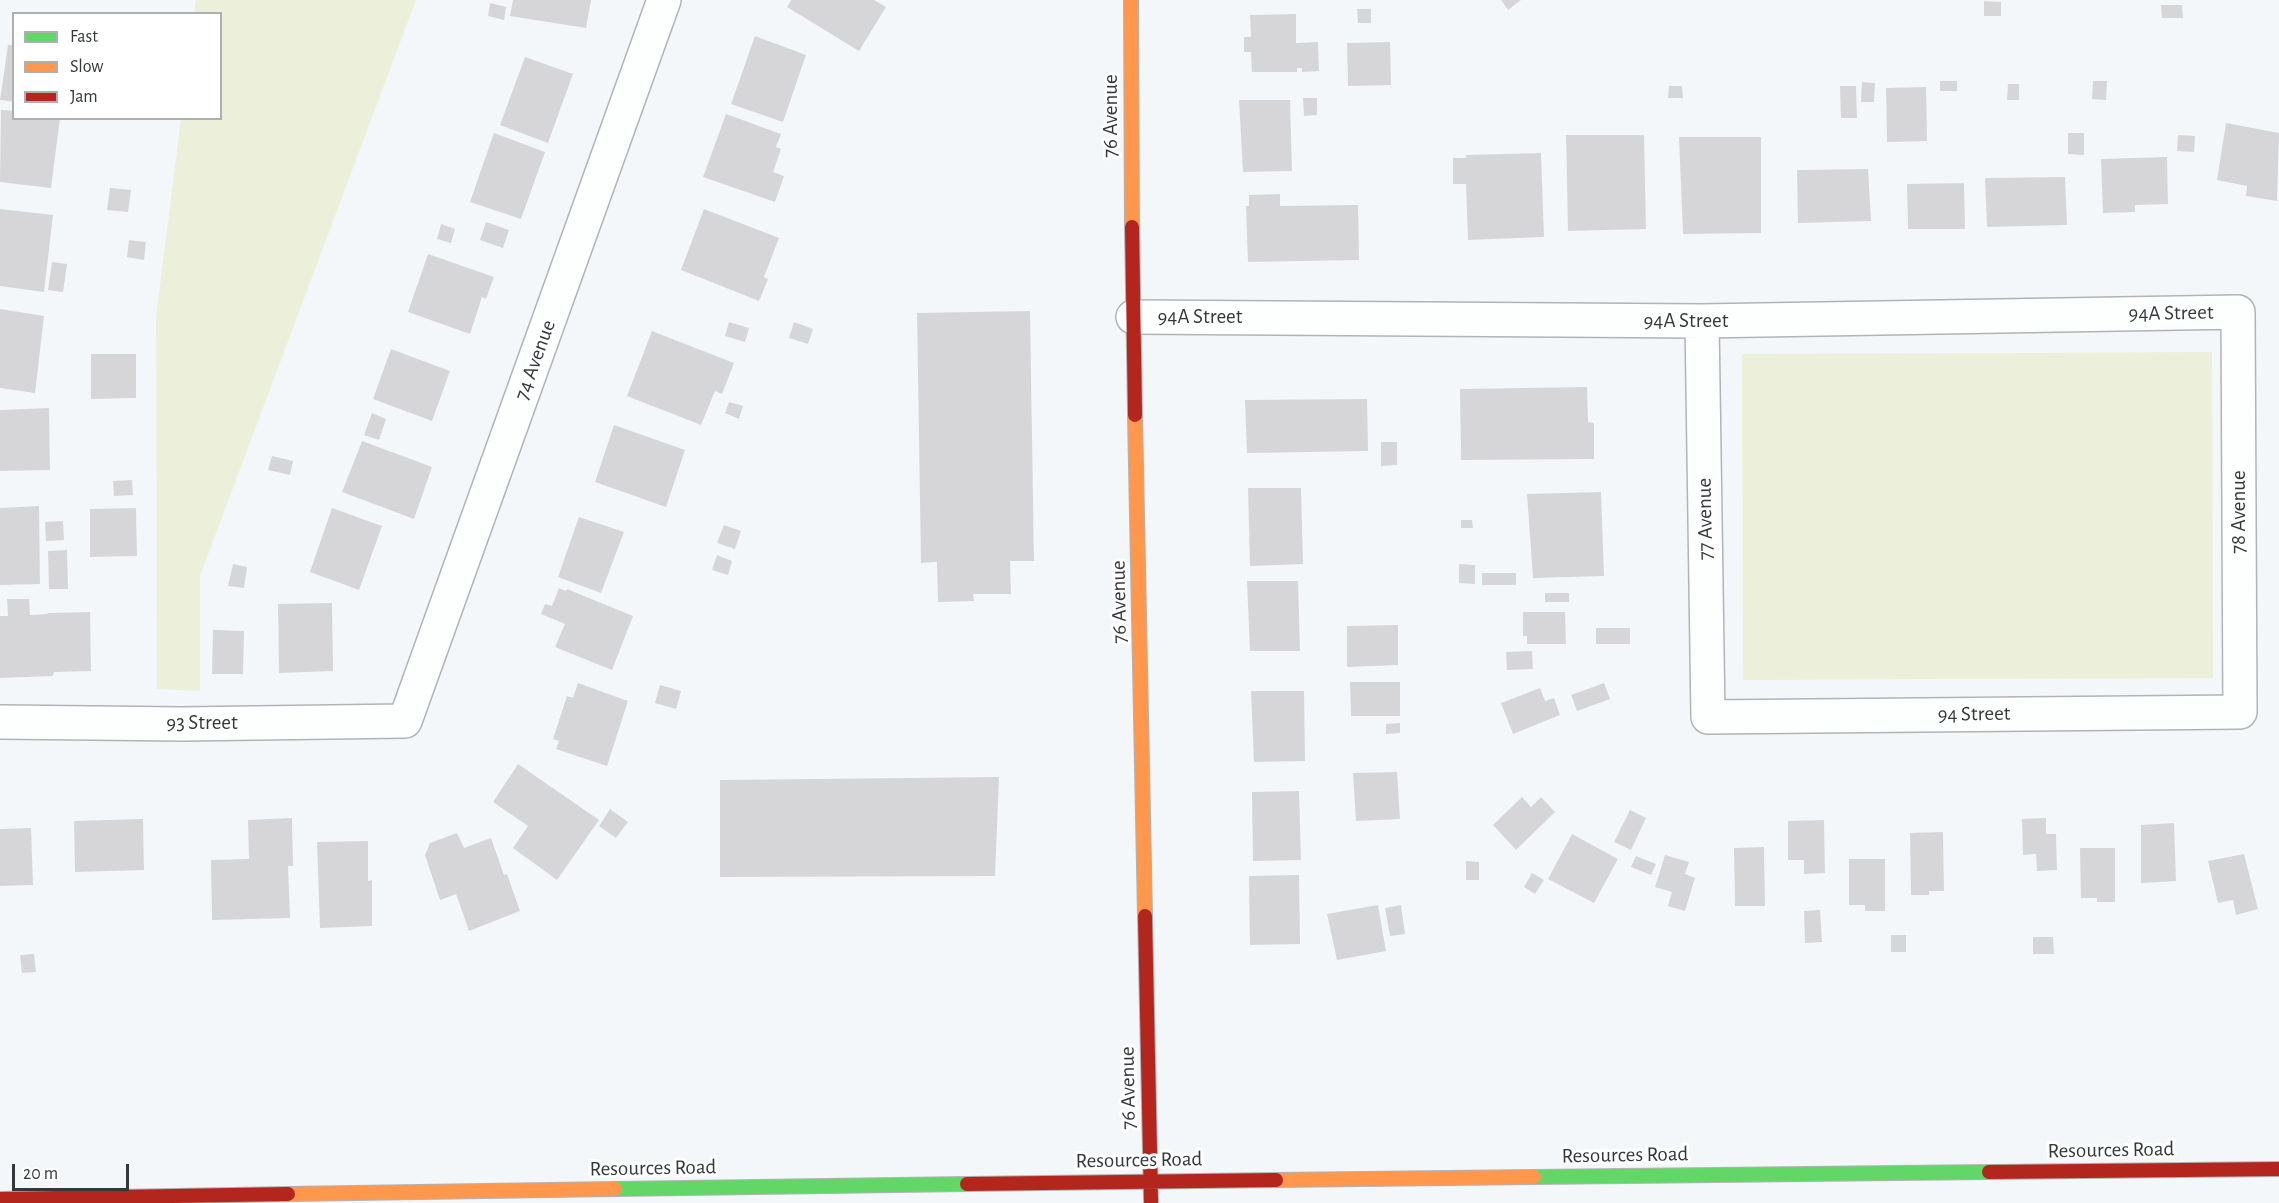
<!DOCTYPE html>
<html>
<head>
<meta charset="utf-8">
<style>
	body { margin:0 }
	#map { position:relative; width:2279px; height:1203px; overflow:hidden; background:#f4f7fa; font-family:"Alegreya Sans",sans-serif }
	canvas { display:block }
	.legend { position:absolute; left:12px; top:12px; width:210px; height:108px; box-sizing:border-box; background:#fff; border:2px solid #aeafb1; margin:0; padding:8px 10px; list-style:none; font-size:18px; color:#34373b }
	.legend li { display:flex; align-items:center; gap:12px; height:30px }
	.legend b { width:30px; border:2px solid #aeafb1 }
	.scale { position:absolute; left:12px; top:1164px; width:117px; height:27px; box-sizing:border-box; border:3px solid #34373b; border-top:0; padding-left:8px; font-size:18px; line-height:21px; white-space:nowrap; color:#34373b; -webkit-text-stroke:4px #fff; paint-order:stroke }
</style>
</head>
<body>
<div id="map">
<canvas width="2279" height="1203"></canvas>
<ul class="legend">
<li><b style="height:8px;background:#63d668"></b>Fast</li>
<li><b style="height:8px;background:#ff974d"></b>Slow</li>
<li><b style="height:8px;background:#b3261e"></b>Jam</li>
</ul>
<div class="scale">20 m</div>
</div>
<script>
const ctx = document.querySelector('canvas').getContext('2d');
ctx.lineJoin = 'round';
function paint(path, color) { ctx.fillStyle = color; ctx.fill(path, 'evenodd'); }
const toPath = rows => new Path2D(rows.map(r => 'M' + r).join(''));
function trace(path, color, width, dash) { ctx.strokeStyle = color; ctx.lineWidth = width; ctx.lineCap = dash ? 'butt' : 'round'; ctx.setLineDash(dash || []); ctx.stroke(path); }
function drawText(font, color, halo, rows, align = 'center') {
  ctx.font = font + ' "Alegreya Sans",sans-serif'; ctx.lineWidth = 6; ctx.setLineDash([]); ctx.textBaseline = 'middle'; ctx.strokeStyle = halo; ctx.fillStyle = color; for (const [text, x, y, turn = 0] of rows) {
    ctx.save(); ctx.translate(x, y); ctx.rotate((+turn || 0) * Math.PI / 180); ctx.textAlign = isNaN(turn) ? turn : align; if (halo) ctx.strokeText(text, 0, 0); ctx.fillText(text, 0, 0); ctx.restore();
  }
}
paint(toPath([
	[196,0,416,0,200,576,200,691,157,689,156,317,181,119,220,118,220,14,194,13],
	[2212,352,2213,678,1743,680,1742,354]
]), '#ecf0da');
paint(toPath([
	[513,0,591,0,586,28,510,16],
	[791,0,874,0,886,7,859,51,787,7],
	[1501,0,1521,0,1508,10],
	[1984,1,2001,2,2001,16,1984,16],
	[490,3,506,7,504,20,488,16],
	[2161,5,2182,5,2183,18,2162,18],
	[1357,9,1371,9,1371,23,1358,23],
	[1296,14,1296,43,1318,42,1319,71,1302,72,1302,68,1297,68,1297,72,1252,72,1251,52,1244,52,1244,37,1251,37,1250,15],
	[755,36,806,55,783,122,731,104],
	[1390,42,1391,85,1348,86,1347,43],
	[8,45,14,45,14,102,0,100],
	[525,57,573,74,548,143,500,125],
	[1940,81,1957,81,1957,91,1940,91],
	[2093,81,2107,81,2106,100,2092,99],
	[1862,82,1875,83,1874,102,1861,102],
	[2008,84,2019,84,2019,100,2007,100],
	[1669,86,1682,86,1683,98,1668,98],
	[1840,86,1856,86,1857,118,1841,118],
	[1926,87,1927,141,1887,142,1886,88],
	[1303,98,1317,98,1317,115,1304,116],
	[1239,100,1290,100,1292,171,1243,172],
	[1,110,14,111,14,118,60,118,51,188,0,182],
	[726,114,781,134,776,147,781,149,773,172,784,176,775,202,703,177],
	[2226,123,2279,133,2277,201,2246,196,2247,186,2217,180],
	[494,133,545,152,521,219,470,202],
	[2068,133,2084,133,2084,155,2068,154],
	[1566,135,1644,135,1646,229,1568,231],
	[2178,135,2195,136,2194,152,2177,151],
	[1679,137,1761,137,1761,233,1683,234],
	[1541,153,1544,237,1468,240,1466,184,1453,184,1453,158,1466,158,1466,155],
	[2167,157,2168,204,2135,205,2135,212,2103,213,2101,159],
	[1868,169,1871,221,1798,223,1797,170],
	[2065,177,2067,225,1987,227,1985,178],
	[1964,183,1965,229,1908,229,1907,184],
	[110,188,131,190,128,212,107,210],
	[1280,194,1280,206,1358,205,1359,260,1248,262,1246,206,1249,206,1249,195],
	[0,209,53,215,44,292,0,286],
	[704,209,779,238,764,277,768,279,759,301,681,270],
	[486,222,509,230,503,248,480,240],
	[441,224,455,229,451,243,437,239],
	[129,240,146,242,144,260,127,257],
	[428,254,494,277,486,299,482,297,470,334,408,312],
	[52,262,67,264,63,292,48,290],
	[0,309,44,316,35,393,0,388],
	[1030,311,1034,561,1010,561,1011,594,973,594,974,601,938,602,937,562,921,563,917,313],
	[729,322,749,328,745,342,725,336],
	[794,322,813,329,808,344,789,338],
	[652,331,734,363,722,394,715,391,701,425,627,396],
	[391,349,450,371,432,421,373,399],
	[91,354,136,354,136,398,91,399],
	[1587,387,1588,422,1594,423,1594,459,1461,460,1460,389],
	[1367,399,1368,451,1247,453,1245,400],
	[729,402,743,406,739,419,725,413],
	[49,408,50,470,0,471,0,410],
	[372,413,386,419,379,440,364,435],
	[614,425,685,450,666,507,595,482],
	[362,441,432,467,414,519,342,492],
	[1381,442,1397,442,1397,465,1381,466],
	[272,456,293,461,290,475,268,470],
	[132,480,133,495,114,496,113,481],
	[1248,488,1301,488,1303,564,1250,566],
	[1601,492,1604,576,1533,578,1527,494],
	[39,506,40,584,0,585,0,508],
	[136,508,137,556,90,557,90,509],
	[332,508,382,526,359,590,310,572],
	[579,517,624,532,601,593,558,577],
	[1461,520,1472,520,1473,528,1461,528],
	[63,521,64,540,46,541,45,522],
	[724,525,741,531,735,549,717,543],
	[67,550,68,589,49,589,48,551],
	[717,555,732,561,728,575,712,570],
	[233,564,247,567,244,588,228,586],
	[1459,564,1475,565,1475,584,1459,583],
	[1482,573,1516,573,1516,585,1482,585],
	[1247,581,1298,581,1300,651,1250,651],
	[559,588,566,591,567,589,633,616,612,670,555,647,565,624,541,614,545,604,552,606],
	[1545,593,1569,593,1569,602,1545,602],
	[7,599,29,599,30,615,47,614,48,613,90,612,91,671,54,672,53,676,0,678,0,616,8,616],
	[332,603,333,671,279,673,278,604],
	[1523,612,1565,612,1566,644,1527,644,1527,636,1523,636],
	[1398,625,1398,665,1347,667,1347,626],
	[1596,628,1630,628,1630,644,1596,644],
	[213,630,244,631,243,674,212,674],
	[1532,651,1533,669,1507,670,1506,652],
	[1350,682,1400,682,1400,716,1351,716],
	[578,683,628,701,607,766,556,749,559,741,553,739,567,696,573,698],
	[1604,683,1610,699,1577,711,1571,695],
	[660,685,681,691,676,709,655,703],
	[1540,688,1545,701,1554,698,1560,715,1513,734,1501,703],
	[1251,691,1304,691,1305,761,1254,762],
	[1400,723,1400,733,1386,734,1386,724],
	[518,764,599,820,557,880,513,848,528,826,493,802],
	[1397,772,1400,819,1356,821,1353,773],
	[999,777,995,876,720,877,720,780],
	[1299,791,1301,860,1253,861,1252,792],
	[1522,797,1531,807,1541,797,1555,812,1516,850,1493,825],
	[610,809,628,822,616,838,599,826],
	[1630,810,1646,818,1631,850,1614,842],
	[292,818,293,866,288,866,290,918,212,920,211,860,249,859,248,820],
	[2046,818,2046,834,2056,834,2057,870,2037,871,2036,854,2023,855,2022,819],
	[143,819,144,870,75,872,74,821],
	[1824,820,1825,873,1804,874,1804,860,1788,860,1788,821],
	[2174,823,2176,881,2141,883,2141,825],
	[31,828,33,885,0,886,0,829],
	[1943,832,1944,891,1929,891,1929,895,1911,895,1910,833],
	[457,833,464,848,491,838,504,875,507,874,520,911,469,931,456,894,440,900,425,855,430,843],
	[1572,834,1618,859,1594,903,1548,879],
	[368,841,368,881,372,880,372,926,320,928,317,842],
	[1764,847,1765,906,1735,906,1734,848],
	[2080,848,2115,848,2115,902,2097,902,2097,898,2081,898],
	[2244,854,2258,909,2236,915,2233,900,2218,903,2208,861],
	[1665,855,1689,862,1685,874,1695,878,1685,911,1668,906,1672,892,1655,887],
	[1636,856,1656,864,1651,875,1631,867],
	[1849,859,1885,859,1885,911,1865,911,1865,905,1849,905],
	[1466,861,1479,862,1479,880,1466,880],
	[1532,873,1544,880,1535,894,1524,887],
	[1299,875,1300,944,1250,945,1249,876],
	[1378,905,1386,951,1337,960,1327,914],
	[1401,905,1405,934,1390,936,1385,908],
	[1820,910,1822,942,1805,943,1804,911],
	[1891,935,1906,935,1906,952,1891,952],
	[2033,937,2053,937,2054,954,2033,954],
	[34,954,36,972,22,973,20,955]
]), '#d6d6d9');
const street = toPath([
	[1133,317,1702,321,2238,312,2240,712,1708,717,1702,321],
	[0,722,182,724,405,721,664,0]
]);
const fast = toPath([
	[1534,1177,1989,1172],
	[615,1189,967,1184]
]);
const slow = toPath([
	[1131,0,1132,227],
	[1135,415,1145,916],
	[1276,1180,1534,1177],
	[288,1194,615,1189]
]);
const jam = toPath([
	[1132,227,1135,415],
	[1145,916,1151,1201],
	[1989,1172,2279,1169],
	[967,1184,1276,1180],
	[0,1199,288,1194]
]);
trace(street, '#b1b3b6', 36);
trace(fast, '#b1b3b6', 16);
trace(slow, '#b1b3b6', 16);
trace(jam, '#b1b3b6', 16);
trace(street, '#fdfefe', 33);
trace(fast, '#63d668', 14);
trace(slow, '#ff974d', 14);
trace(jam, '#b3261e', 14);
drawText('21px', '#34373b', '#fff', [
	["76 Avenue",1111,116,-90],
	["94A Street",2171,313,-1],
	["94A Street",1200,317],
	["94A Street",1686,321],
	["74 Avenue",535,360,-70],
	["78 Avenue",2239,512,-90],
	["77 Avenue",1705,519,-91],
	["76 Avenue",1119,602,-91],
	["94 Street",1974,714,-1],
	["93 Street",202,723],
	["76 Avenue",1128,1088,-91],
	["Resources Road",2111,1150,-1],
	["Resources Road",1625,1155,-1],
	["Resources Road",1139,1160,-1],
	["Resources Road",653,1168,-1]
]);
</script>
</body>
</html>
